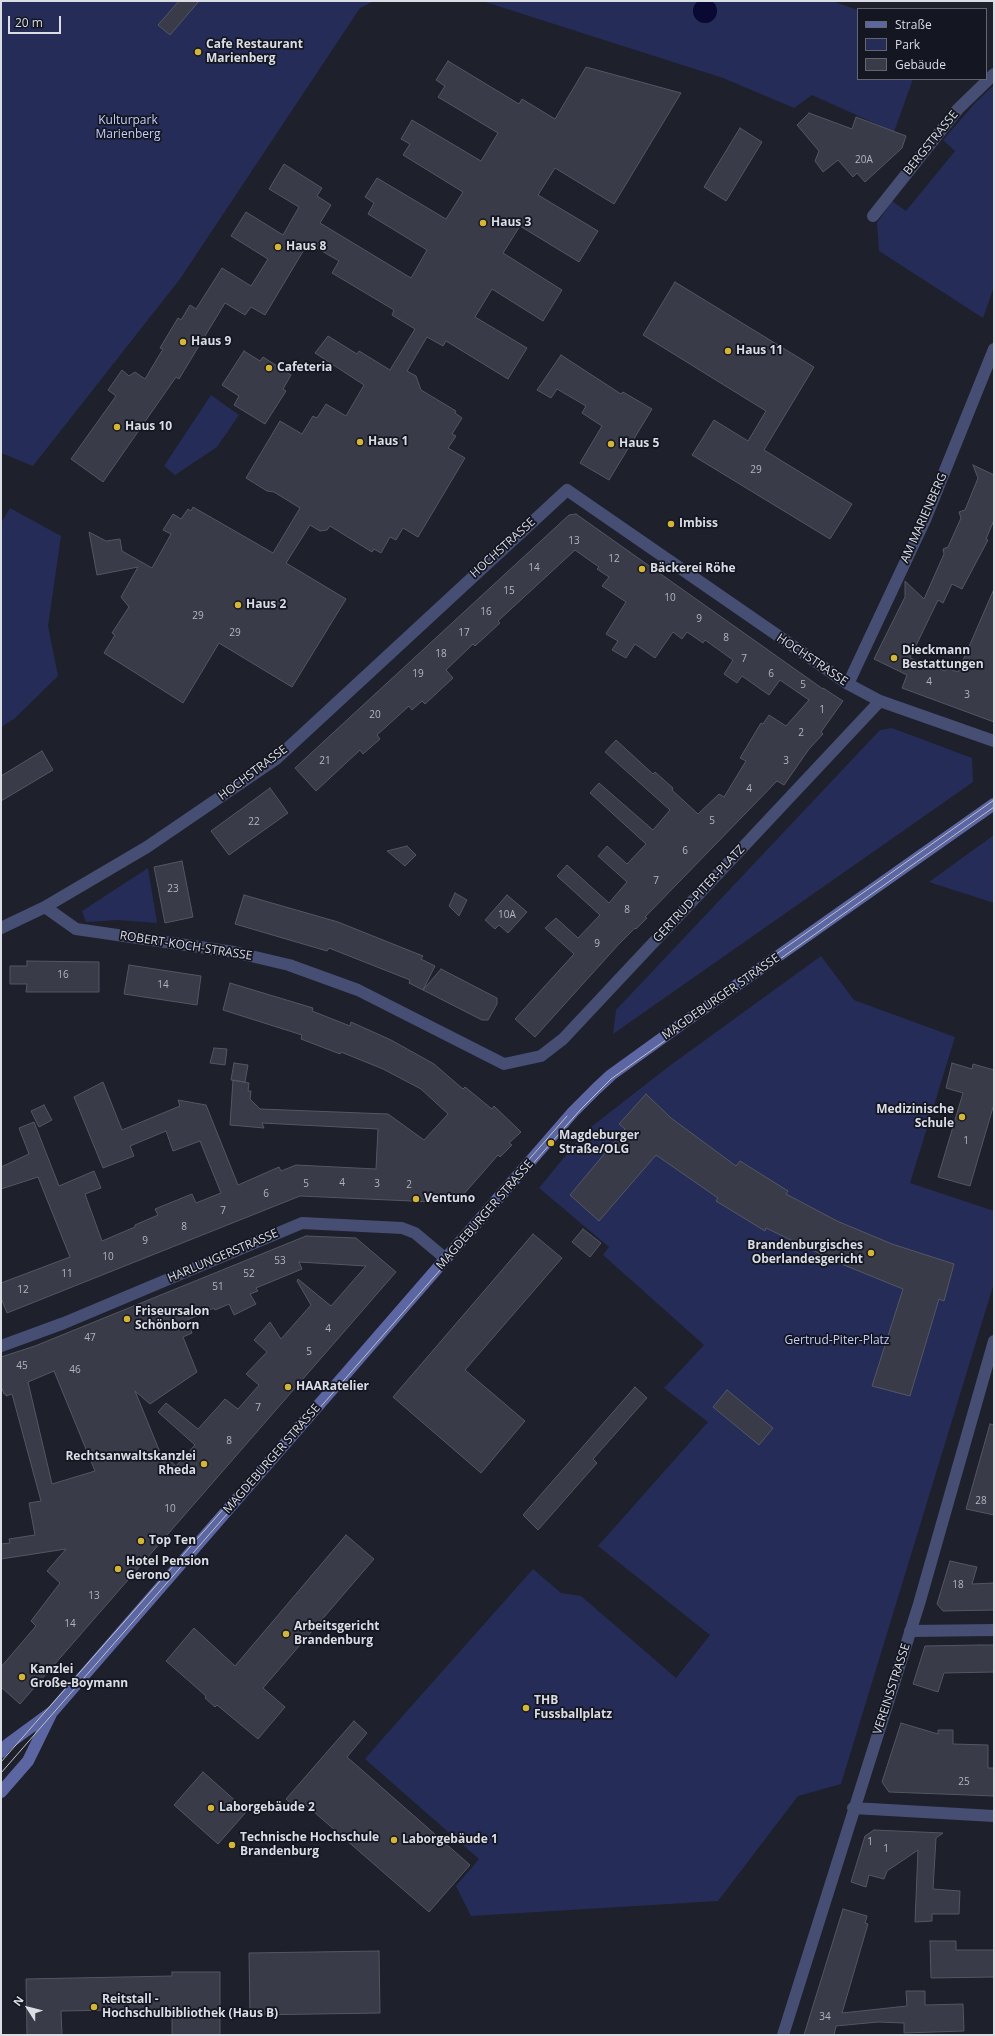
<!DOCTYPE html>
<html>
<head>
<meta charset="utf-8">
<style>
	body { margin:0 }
	#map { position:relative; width:995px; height:2036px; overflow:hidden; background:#1e202b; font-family:"Open Sans",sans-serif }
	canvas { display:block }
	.frame { position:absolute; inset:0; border:2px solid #dbdde5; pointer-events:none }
	.legend { position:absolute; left:857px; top:8px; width:130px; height:72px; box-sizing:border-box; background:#141721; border:1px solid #64666f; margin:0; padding:5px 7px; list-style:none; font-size:12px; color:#dbdde5 }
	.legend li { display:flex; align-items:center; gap:8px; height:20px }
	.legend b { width:20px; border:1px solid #64666f }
	.north { position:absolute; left:8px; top:1988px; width:40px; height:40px; -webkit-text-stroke:3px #141721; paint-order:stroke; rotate:306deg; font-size:11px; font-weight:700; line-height:16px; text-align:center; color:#dbdde5 }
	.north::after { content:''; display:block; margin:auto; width:14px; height:18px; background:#dbdde5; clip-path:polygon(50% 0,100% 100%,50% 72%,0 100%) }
	.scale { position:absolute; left:8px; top:16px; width:53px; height:18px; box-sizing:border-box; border:2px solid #dbdde5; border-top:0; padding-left:5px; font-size:12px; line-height:14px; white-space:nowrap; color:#dbdde5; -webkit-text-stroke:3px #141721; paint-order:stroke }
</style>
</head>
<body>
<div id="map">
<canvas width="995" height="2036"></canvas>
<div class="frame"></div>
<ul class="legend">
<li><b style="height:5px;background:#5b66a2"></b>Straße</li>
<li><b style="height:11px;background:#262c58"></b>Park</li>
<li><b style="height:11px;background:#393c48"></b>Gebäude</li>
</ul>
<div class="north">N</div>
<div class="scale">20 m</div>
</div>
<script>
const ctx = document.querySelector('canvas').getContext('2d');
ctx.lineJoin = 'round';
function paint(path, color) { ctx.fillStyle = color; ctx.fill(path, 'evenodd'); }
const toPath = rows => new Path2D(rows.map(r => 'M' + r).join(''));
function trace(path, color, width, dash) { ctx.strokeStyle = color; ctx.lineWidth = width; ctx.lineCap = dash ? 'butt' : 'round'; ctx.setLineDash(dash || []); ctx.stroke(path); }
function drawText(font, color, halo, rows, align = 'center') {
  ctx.font = font + ' "Open Sans",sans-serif'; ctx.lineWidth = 3.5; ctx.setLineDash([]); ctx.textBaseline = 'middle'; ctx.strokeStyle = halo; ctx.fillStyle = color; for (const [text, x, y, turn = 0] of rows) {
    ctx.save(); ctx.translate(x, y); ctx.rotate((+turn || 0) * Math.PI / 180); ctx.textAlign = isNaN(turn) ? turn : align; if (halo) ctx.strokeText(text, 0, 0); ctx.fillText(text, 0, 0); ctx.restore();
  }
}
paint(toPath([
	[1,1,374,1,360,8,180,279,33,466,1,453],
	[482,1,832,1,858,10,858,79,913,79,894,132,812,95,794,108,723,78],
	[994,85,994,287,983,318,879,251,877,223,892,201,906,211,955,151,943,140,976,102],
	[211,395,239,415,217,447,175,475,164,466],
	[10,508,61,536,48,626,58,676,14,719,1,727,1,523],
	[892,728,972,758,973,782,613,1034,616,1010,880,730],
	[994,835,994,903,929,882],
	[148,868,157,923,118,920,86,922,82,911],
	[821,956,854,1000,955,1037,910,1183,994,1211,994,1283,841,1784,798,1796,718,1901,471,1916,456,1886,479,1859,365,1759,384,1737,533,1569,561,1593,581,1596,676,1678,710,1635,598,1546,708,1422,664,1388,704,1345,603,1255,609,1247,539,1188,586,1131,668,1067]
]), '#262c58');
paint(toPath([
	'693 11a12 12 0 1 1 24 0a12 12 0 1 1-24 0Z'
]), '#090934');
const building = toPath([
	[179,1,199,1,170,35,158,25,179,1],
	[448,61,519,104,522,99,555,119,586,67,681,93,614,204,555,168,538,195,598,231,579,262,520,226,503,253,562,290,543,321,492,289,475,317,527,348,508,379,446,341,443,346,427,337,407,371,416,376,421,390,456,411,455,413,462,418,452,434,456,436,448,448,465,458,418,537,403,528,396,540,390,537,381,553,374,549,372,552,330,526,327,530,320,531,310,525,286,563,346,599,292,687,219,643,183,703,104,653,115,635,112,633,129,607,121,597,138,567,97,575,89,532,106,541,120,539,122,551,152,568,171,534,163,530,173,514,181,519,188,509,191,511,193,507,273,553,300,508,274,492,267,491,246,478,280,421,302,434,313,416,317,418,326,404,346,416,364,385,315,353,328,336,357,354,359,351,390,370,415,329,392,315,394,310,332,273,339,261,308,243,265,315,251,307,245,315,225,303,179,379,176,377,103,482,71,459,116,396,108,390,122,370,129,376,135,372,145,379,163,349,160,348,178,318,181,320,190,305,196,309,222,268,251,286,268,259,231,236,246,212,283,235,299,207,269,189,284,164,322,188,317,196,331,205,320,223,411,278,427,250,368,214,374,203,365,197,377,178,446,219,463,192,403,155,410,144,401,139,412,120,481,161,498,133,438,97,445,86,436,80,448,61],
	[809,113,852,129,856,117,906,136,902,148,865,182,857,173,853,177,838,160,823,172,815,161,819,151,797,125,809,113],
	[740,128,762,142,726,201,704,187,740,128],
	[675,282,814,367,764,450,852,504,830,539,692,455,714,420,748,441,766,411,643,335,675,282],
	[244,351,260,361,263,357,291,375,283,389,286,391,265,424,234,405,239,396,222,385,244,351],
	[561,355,621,394,623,392,652,409,609,480,580,463,602,426,582,413,586,406,557,389,551,398,537,390,561,355],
	[973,465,994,475,994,520,986,539,988,540,962,589,952,584,943,603,938,600,910,658,945,671,947,668,958,672,994,589,994,722,902,688,907,675,874,659,905,597,905,581,924,599,944,554,943,549,948,547,961,518,959,512,965,510,978,478,973,465],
	[576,514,823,689,823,688,843,701,821,732,823,734,809,749,784,785,777,781,645,917,647,918,636,929,635,928,618,945,535,1037,515,1019,574,954,545,928,556,918,578,938,600,915,557,876,567,865,609,903,627,882,598,856,607,846,627,864,646,844,590,793,599,783,653,830,670,810,605,752,616,740,653,774,655,772,673,788,672,790,698,814,719,794,724,797,746,761,740,758,761,723,763,724,769,715,786,726,809,700,780,680,769,695,742,676,737,683,724,674,733,660,705,640,703,643,687,632,682,639,673,632,655,658,635,644,626,658,612,650,618,641,606,634,626,602,602,586,609,577,597,569,599,567,575,550,498,621,500,623,475,646,473,644,446,670,453,678,425,704,422,701,412,710,409,706,377,735,380,739,363,754,360,750,316,791,295,768,569,515,576,514],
	[42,751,53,770,1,801,1,776,42,751],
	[270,788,288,813,229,855,211,831,270,788],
	[407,846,416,855,405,866,387,851,407,846],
	[182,861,193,917,165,923,154,867,182,861],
	[455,893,467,900,459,916,449,906,455,893],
	[244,895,338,922,423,956,421,959,435,966,423,990,409,983,410,980,329,948,327,951,235,924,244,895],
	[507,895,527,912,508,933,499,925,495,929,485,920,507,895],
	[27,961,99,962,99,992,26,992,27,984,10,984,10,966,27,966,27,961],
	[129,965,201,976,197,1005,124,994,129,965],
	[441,969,497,998,497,1004,488,1020,482,1020,423,990,441,969],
	[230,983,313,1008,312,1011,350,1026,351,1022,391,1040,434,1064,463,1089,465,1087,492,1109,494,1106,521,1132,509,1143,512,1145,500,1157,498,1155,456,1203,300,1196,7,1313,1,1298,1,1283,70,1257,38,1177,1,1189,1,1167,29,1154,19,1128,34,1122,59,1186,94,1171,101,1188,85,1194,102,1241,135,1227,135,1225,158,1215,155,1209,192,1194,196,1203,221,1193,200,1141,173,1151,166,1131,130,1146,134,1156,103,1168,74,1097,103,1082,122,1130,180,1106,178,1100,206,1105,238,1185,279,1167,281,1171,296,1165,376,1169,378,1129,262,1123,264,1128,230,1125,233,1080,249,1083,248,1091,251,1091,250,1099,260,1109,388,1114,424,1140,448,1114,421,1089,383,1069,341,1052,340,1054,301,1039,302,1035,223,1010,230,983],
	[214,1048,227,1049,225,1065,210,1063,214,1048],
	[234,1063,248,1065,245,1082,231,1080,234,1063],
	[952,1063,972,1069,973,1064,994,1070,994,1104,970,1186,938,1177,963,1093,946,1088,952,1063],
	[646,1094,671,1118,736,1166,740,1161,788,1191,786,1194,837,1221,892,1244,954,1264,944,1301,939,1299,910,1396,872,1386,903,1289,839,1263,766,1228,765,1231,716,1201,718,1198,656,1155,599,1221,570,1195,625,1129,619,1124,646,1094],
	[44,1105,52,1120,39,1127,31,1111,44,1105],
	[583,1229,601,1243,590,1257,572,1242,583,1229],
	[533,1234,562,1258,465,1370,525,1421,481,1473,393,1397,533,1234],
	[306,1236,356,1238,396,1272,20,1704,1,1687,1,1667,36,1626,31,1621,60,1583,47,1571,66,1549,1,1559,1,1544,10,1543,9,1539,35,1535,29,1503,41,1501,12,1394,6,1396,6,1394,4,1394,1,1386,1,1357,35,1346,306,1236],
	[299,1262,366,1266,331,1306,298,1279,297,1281,311,1305,281,1339,270,1322,254,1340,267,1352,246,1374,259,1385,238,1409,225,1399,198,1429,166,1403,158,1412,195,1445,176,1466,169,1460,164,1462,135,1391,150,1404,197,1372,183,1337,192,1333,187,1320,214,1308,215,1310,229,1304,234,1315,256,1304,250,1294,258,1291,256,1288,302,1269,299,1262],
	[54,1371,95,1471,52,1484,28,1382,54,1371],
	[635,1387,647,1398,593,1459,597,1463,538,1530,523,1515,635,1387],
	[727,1390,773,1428,759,1445,713,1407,727,1390],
	[990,1424,994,1425,994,1515,966,1509,990,1424],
	[346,1535,374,1559,263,1688,285,1707,258,1739,217,1705,215,1707,205,1698,206,1696,166,1661,194,1628,235,1666,346,1535],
	[950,1561,977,1567,972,1584,994,1583,994,1610,943,1611,937,1604,950,1561],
	[979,1645,994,1645,994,1672,944,1673,938,1692,913,1684,925,1646,979,1645],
	[354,1721,367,1733,347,1757,470,1865,429,1912,306,1805,300,1811,286,1799,354,1721],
	[901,1723,938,1734,938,1730,953,1730,953,1744,988,1745,988,1768,994,1768,994,1796,889,1792,882,1782,901,1723],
	[203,1772,247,1811,218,1844,174,1805,203,1772],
	[874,1830,943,1833,936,1838,933,1889,960,1891,959,1914,932,1914,932,1921,915,1922,918,1850,887,1871,884,1879,869,1875,866,1887,851,1882,865,1836,874,1830],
	[843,1909,867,1916,865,1923,868,1924,842,2013,907,2006,906,1991,925,1991,925,2005,963,2004,964,2031,904,2033,904,2023,878,2022,836,2026,834,2035,804,2035,843,1909],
	[930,1941,956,1941,956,1950,994,1950,994,1977,931,1978,930,1941],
	[379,1951,380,2013,250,2015,249,1953,379,1951],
	[172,1972,220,1972,220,2035,172,2035,172,2009,61,2011,62,2035,27,2035,26,1979,172,1976,172,1972]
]);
paint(building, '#393c48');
trace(building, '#535763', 1);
trace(toPath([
	[873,216,958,109,994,74],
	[848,684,925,520,994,349],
	[45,907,76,929,234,952,289,965,358,990,504,1064,541,1056,563,1039,880,701],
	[1,928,45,907,147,847,276,759,567,490,848,684,880,701,994,741],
	[1,1346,64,1323,302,1223,402,1228,415,1233,446,1259],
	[910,1631,994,1630],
	[853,1808,994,1816],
	[783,2035,919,1604,994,1341]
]), '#464e73', 12);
trace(toPath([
	[1,1752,8,1744,53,1711,573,1112,596,1089,611,1075,683,1023,994,804],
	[1,1792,28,1761,51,1714]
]), '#5b66a2', 12);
trace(toPath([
	[751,972,994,800],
	[512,1179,567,1116],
	[1,1762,284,1440],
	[1,1773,551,1143,581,1109,611,1079,994,807]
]), '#bec0c8', 1);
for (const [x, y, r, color] of [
	[198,52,4,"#d4b535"],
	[483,223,4,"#d4b535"],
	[278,247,4,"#d4b535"],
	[183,342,4,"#d4b535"],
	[728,351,4,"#d4b535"],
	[269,368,4,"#d4b535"],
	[117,427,4,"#d4b535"],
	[360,442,4,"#d4b535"],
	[611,444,4,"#d4b535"],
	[671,524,4,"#d4b535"],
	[642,569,4,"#d4b535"],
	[238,605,4,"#d4b535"],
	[894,658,4,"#d4b535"],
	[962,1117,4,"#d4b535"],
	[551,1143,4,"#d4b535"],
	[416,1199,4,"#d4b535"],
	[871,1253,4,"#d4b535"],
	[127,1319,4,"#d4b535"],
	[288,1387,4,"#d4b535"],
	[204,1464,4,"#d4b535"],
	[141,1541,4,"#d4b535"],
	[118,1569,4,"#d4b535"],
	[286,1634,4,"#d4b535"],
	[22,1677,4,"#d4b535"],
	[526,1708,4,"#d4b535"],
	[211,1808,4,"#d4b535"],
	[394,1840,4,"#d4b535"],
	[232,1845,4,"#d4b535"],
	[94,2007,4,"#d4b535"]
]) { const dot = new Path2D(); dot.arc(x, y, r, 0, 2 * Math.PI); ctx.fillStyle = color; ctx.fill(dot); trace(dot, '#141721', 1.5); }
drawText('10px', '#b2b5be', null, [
	["20A",864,160],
	["29",756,470],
	["13",574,541],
	["12",614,559],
	["14",534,568],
	["15",509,591],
	["10",670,598],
	["16",486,612],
	["29",198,616],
	["9",699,619],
	["29",235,633],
	["17",464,633],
	["8",726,638],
	["18",441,654],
	["7",744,659],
	["19",418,674],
	["6",771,674],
	["4",929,682],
	["5",803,685],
	["3",967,695],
	["1",822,710],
	["20",375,715],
	["2",801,733],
	["21",325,761],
	["3",786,761],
	["4",749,789],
	["5",712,821],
	["22",254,822],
	["6",685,851],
	["7",656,881],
	["23",173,889],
	["8",627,910],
	["10A",507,915],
	["9",597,944],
	["16",63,975],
	["14",163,985],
	["1",966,1141],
	["4",342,1183],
	["5",306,1184],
	["3",377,1184],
	["2",409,1185],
	["6",266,1194],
	["7",223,1211],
	["8",184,1227],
	["9",145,1241],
	["10",108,1257],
	["53",280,1261],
	["11",67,1274],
	["52",249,1274],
	["51",218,1287],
	["12",23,1290],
	["4",328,1329],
	["47",90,1338],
	["5",309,1352],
	["45",22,1366],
	["46",75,1370],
	["7",258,1408],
	["8",229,1441],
	["28",981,1501],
	["10",170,1509],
	["18",958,1585],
	["13",94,1596],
	["14",70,1624],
	["25",964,1782],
	["1",870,1842],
	["1",886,1849],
	["34",825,2017]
]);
drawText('bold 12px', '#dbdde5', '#141721', [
	["Cafe Restaurant",206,45],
	["Marienberg",206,59],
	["Haus 3",491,223],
	["Haus 8",286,247],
	["Haus 9",191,342],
	["Haus 11",736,351],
	["Cafeteria",277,368],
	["Haus 10",125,427],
	["Haus 1",368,442],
	["Haus 5",619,444],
	["Imbiss",679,524],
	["Bäckerei Röhe",650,569],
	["Haus 2",246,605],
	["Dieckmann",902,651],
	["Bestattungen",902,665],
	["Medizinische",954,1110,"right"],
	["Schule",954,1124,"right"],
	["Magdeburger",559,1136],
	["Straße/OLG",559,1150],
	["Ventuno",424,1199],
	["Brandenburgisches",863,1246,"right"],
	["Oberlandesgericht",863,1260,"right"],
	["Friseursalon",135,1312],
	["Schönborn",135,1326],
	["HAARatelier",296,1387],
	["Rechtsanwaltskanzlei",196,1457,"right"],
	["Rheda",196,1471,"right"],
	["Top Ten",149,1541],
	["Hotel Pension",126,1562],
	["Gerono",126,1576],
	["Arbeitsgericht",294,1627],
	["Brandenburg",294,1641],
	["Kanzlei",30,1670],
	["Große-Boymann",30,1684],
	["THB",534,1701],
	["Fussballplatz",534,1715],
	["Laborgebäude 2",219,1808],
	["Technische Hochschule",240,1838],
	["Brandenburg",240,1852],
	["Laborgebäude 1",402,1840],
	["Reitstall -",102,2000],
	["Hochschulbibliothek (Haus B)",102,2014]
], 'left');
drawText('12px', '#c3cdfc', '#141721', [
	["Kulturpark",128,121],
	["Marienberg",128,135],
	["Gertrud-Piter-Platz",837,1341]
]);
drawText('12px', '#dbdde5', '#141721', [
	["BERGSTRASSE",931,143,-51],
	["AM MARIENBERG",924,518,-66],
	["HOCHSTRASSE",503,548,-42],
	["HOCHSTRASSE",812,660,34],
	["HOCHSTRASSE",253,773,-37],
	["GERTRUD-PITER-PLATZ",699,894,-47],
	["ROBERT-KOCH-STRASSE",186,946,9],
	["MAGDEBURGER STRASSE",721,997,-35],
	["MAGDEBURGER STRASSE",485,1215,-49],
	["HARLUNGERSTRASSE",223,1256,-23],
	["MAGDEBURGER STRASSE",272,1459,-49],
	["VEREINSSTRASSE",892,1689,-72]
]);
</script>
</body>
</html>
